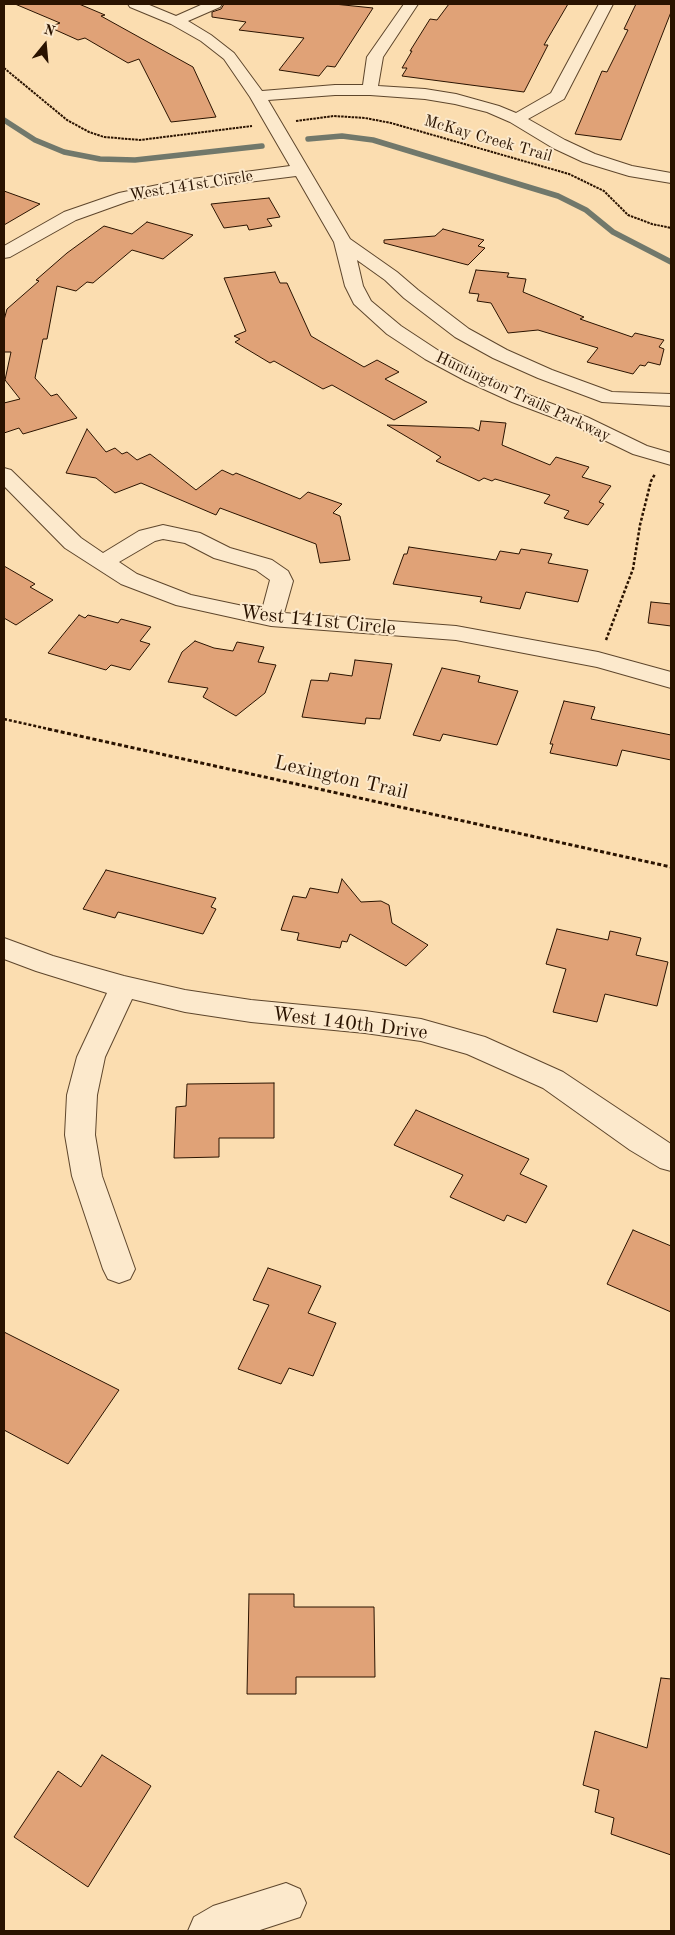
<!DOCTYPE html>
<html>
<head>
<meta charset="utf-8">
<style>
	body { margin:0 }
	#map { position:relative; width:675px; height:1935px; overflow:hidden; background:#fbddb0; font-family:"Old Standard TT",serif }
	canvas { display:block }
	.frame { position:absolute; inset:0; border:5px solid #2a1300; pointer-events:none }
	.north { position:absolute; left:20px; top:20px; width:50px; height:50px; -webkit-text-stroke:4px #fce9cc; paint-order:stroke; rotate:17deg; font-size:14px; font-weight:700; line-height:20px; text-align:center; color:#2a1300 }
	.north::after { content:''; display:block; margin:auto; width:18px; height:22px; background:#2a1300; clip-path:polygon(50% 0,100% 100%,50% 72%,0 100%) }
</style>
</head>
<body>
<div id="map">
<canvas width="675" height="1935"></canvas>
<div class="frame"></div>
<div class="north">N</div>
</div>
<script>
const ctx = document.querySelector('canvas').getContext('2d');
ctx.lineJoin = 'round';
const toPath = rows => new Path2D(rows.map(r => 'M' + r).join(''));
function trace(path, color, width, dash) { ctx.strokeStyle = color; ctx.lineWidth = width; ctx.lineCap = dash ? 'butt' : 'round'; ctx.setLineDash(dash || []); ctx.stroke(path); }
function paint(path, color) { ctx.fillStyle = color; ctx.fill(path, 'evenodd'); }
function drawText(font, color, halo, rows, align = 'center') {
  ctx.font = font + ' "Old Standard TT",serif'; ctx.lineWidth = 4; ctx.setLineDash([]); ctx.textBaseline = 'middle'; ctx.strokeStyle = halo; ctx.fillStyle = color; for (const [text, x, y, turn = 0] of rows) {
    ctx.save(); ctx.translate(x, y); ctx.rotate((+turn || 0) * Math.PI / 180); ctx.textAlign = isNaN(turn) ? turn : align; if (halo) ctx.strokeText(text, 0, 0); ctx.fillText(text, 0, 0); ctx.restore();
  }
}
trace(toPath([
	[4,120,35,140,64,152,100,159,135,160,262,146],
	[308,139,342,136,373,140,558,196,586,210,613,232,671,262]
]), '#71786b', 5.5);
const building = toPath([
	[15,4,79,4,105,15,101,16,193,67,216,117,171,122,139,59,128,63,85,38,78,40,49,27,60,23,15,4],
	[224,4,334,4,373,8,335,67,327,66,319,76,279,70,304,38,239,30,246,22,212,17,212,12,221,9,224,4],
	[449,4,568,4,544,45,548,45,524,92,402,76,407,68,402,68,412,51,410,51,430,19,437,20,449,4],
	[636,4,671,4,671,12,621,140,575,134,602,71,607,72,628,30,624,29,636,4],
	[4,191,40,204,4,225,4,191],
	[269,198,280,217,267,219,272,226,249,230,247,225,224,228,211,204,269,198],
	[147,222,193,235,163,259,132,250,93,283,87,282,76,291,57,286,47,339,43,339,35,378,51,396,57,394,77,418,23,434,19,428,4,433,4,403,20,399,5,380,11,352,4,352,4,320,7,309,39,281,36,280,67,253,104,226,132,234,147,222],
	[443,229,484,240,478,246,485,248,468,265,384,243,384,240,435,236,443,229],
	[476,270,509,273,507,277,526,279,523,292,584,317,580,319,632,337,635,333,664,340,659,347,664,349,660,365,648,362,645,366,640,365,633,374,587,362,598,348,538,330,508,333,491,303,477,301,479,294,469,293,476,270],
	[275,272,280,283,287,283,311,336,364,367,377,360,399,372,385,379,427,402,394,420,332,385,323,389,274,361,270,363,235,342,240,339,234,336,246,331,224,278,275,272],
	[481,421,506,423,502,445,550,465,556,457,589,467,582,477,611,486,599,502,604,504,588,525,564,518,569,511,544,503,550,495,495,479,492,481,484,478,479,481,436,461,441,457,387,425,473,428,479,431,481,421],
	[87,429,106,452,115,448,122,454,127,452,137,460,150,454,196,490,222,470,233,475,236,473,300,499,308,492,342,504,333,513,340,516,350,560,320,563,316,544,220,508,216,515,141,483,115,493,96,478,66,473,87,429],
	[409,547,496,560,500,551,519,554,521,549,552,554,548,563,588,570,578,602,526,592,520,609,480,602,482,597,393,584,404,554,407,554,409,547],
	[4,566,35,584,30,587,53,600,16,625,4,618,4,566],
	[651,602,671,604,671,626,648,623,651,602],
	[79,615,85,618,88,615,118,623,121,619,151,627,140,641,150,644,130,670,111,665,106,670,48,653,79,615],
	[195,641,214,648,233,651,237,642,264,647,258,662,276,665,265,693,236,716,203,697,208,688,168,682,182,652,195,641],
	[355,660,392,664,380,719,366,718,365,724,302,717,311,680,328,681,330,673,352,676,355,660],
	[442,668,480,676,478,682,518,691,497,745,443,734,440,741,413,735,442,668],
	[564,701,595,707,591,719,671,735,671,760,622,750,617,766,550,753,553,744,550,744,564,701],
	[106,870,216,898,211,907,216,909,203,934,118,912,115,918,83,909,106,870],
	[342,879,361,902,381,901,389,905,392,923,428,945,406,966,350,934,347,942,342,941,340,948,297,940,299,933,281,930,293,896,306,898,310,888,338,893,342,879],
	[557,929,608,940,610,931,641,938,636,955,668,962,657,1006,605,994,597,1022,553,1012,566,969,546,964,557,929],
	[274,1083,274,1138,219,1138,219,1157,174,1158,176,1107,186,1106,187,1084,274,1083],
	[416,1110,529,1159,520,1174,547,1186,526,1223,507,1215,504,1221,450,1197,463,1175,394,1145,416,1110],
	[633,1230,671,1246,671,1312,607,1284,633,1230],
	[268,1268,321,1286,308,1313,336,1323,313,1376,289,1368,281,1384,238,1369,269,1305,253,1300,268,1268],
	[4,1332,119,1390,68,1464,4,1430,4,1332],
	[249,1594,294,1594,294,1607,374,1607,375,1677,296,1677,296,1694,247,1694,249,1594],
	[661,1678,671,1679,671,1855,611,1834,614,1818,595,1812,599,1790,583,1785,595,1731,647,1748,661,1678],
	[102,1755,151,1786,88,1887,14,1837,58,1771,81,1787,102,1755]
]);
paint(building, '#e0a277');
trace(building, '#2a1300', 1);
const minor = toPath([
	[128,4,147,4,176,16,203,4,222,4,220,7,188,21,211,35,234,53,262,91,335,85,363,85,367,57,404,4,418,4,383,57,378,86,425,89,456,94,499,106,516,113,551,93,599,4,613,4,564,99,528,119,565,140,595,154,632,166,671,173,671,183,629,176,583,162,553,148,510,122,487,112,455,104,425,99,370,95,335,95,268,100,350,239,397,272,418,290,469,329,507,350,552,370,612,392,671,394,671,406,602,402,538,378,493,358,455,337,404,298,385,280,357,260,363,286,371,301,401,326,439,351,480,373,526,394,587,417,647,446,671,453,671,465,633,454,573,425,512,402,466,381,425,359,387,334,354,304,345,286,334,242,296,176,177,191,129,201,76,220,10,257,4,258,4,246,64,212,119,193,177,181,290,166,250,97,224,59,201,41,171,24,130,7,128,4],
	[4,468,11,470,81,538,103,553,139,531,163,525,200,533,230,548,272,560,288,571,293,581,284,613,456,626,598,652,671,672,671,688,597,667,456,640,271,626,176,605,121,584,65,548,4,486,4,468],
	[163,539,185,543,214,558,256,570,270,580,262,610,191,595,137,574,119,562,155,541,163,539],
	[4,938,53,956,124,976,185,990,251,1000,365,1011,421,1019,485,1037,563,1072,671,1144,671,1171,660,1168,630,1150,543,1088,467,1054,421,1041,365,1033,251,1022,185,1012,132,999,105,1057,97,1095,95,1135,102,1176,135,1269,130,1279,119,1283,108,1279,103,1269,72,1176,65,1135,67,1095,77,1057,107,993,36,971,4,959,4,938],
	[286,1883,300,1889,306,1903,300,1917,257,1931,188,1931,194,1917,213,1906,286,1883]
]);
trace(minor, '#5e462c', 2);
trace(toPath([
	[4,68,67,120,89,132,104,137,140,140,252,126],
	[296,121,334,116,365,118,391,123,569,174,604,191,628,215,652,224,671,228]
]), '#2a1300', 2, [2.5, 1]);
trace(toPath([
	[606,640,633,569,640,525,651,481,655,474],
	[4,719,53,730]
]), '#2a1300', 2.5, [3, 2]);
trace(toPath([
	[48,729,671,867]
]), '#2a1300', 3, [4, 2.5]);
paint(minor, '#fce9cc');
drawText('16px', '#2a1300', '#fce9cc', [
	["McKay Creek Trail",488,139,16],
	["West 141st Circle",191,186,-9],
	["Huntington Trails Parkway",523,397,25]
]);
drawText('20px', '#2a1300', '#fce9cc', [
	["West 141st Circle",318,621,6],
	["Lexington Trail",341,778,13],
	["West 140th Drive",350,1024,7]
]);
</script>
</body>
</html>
